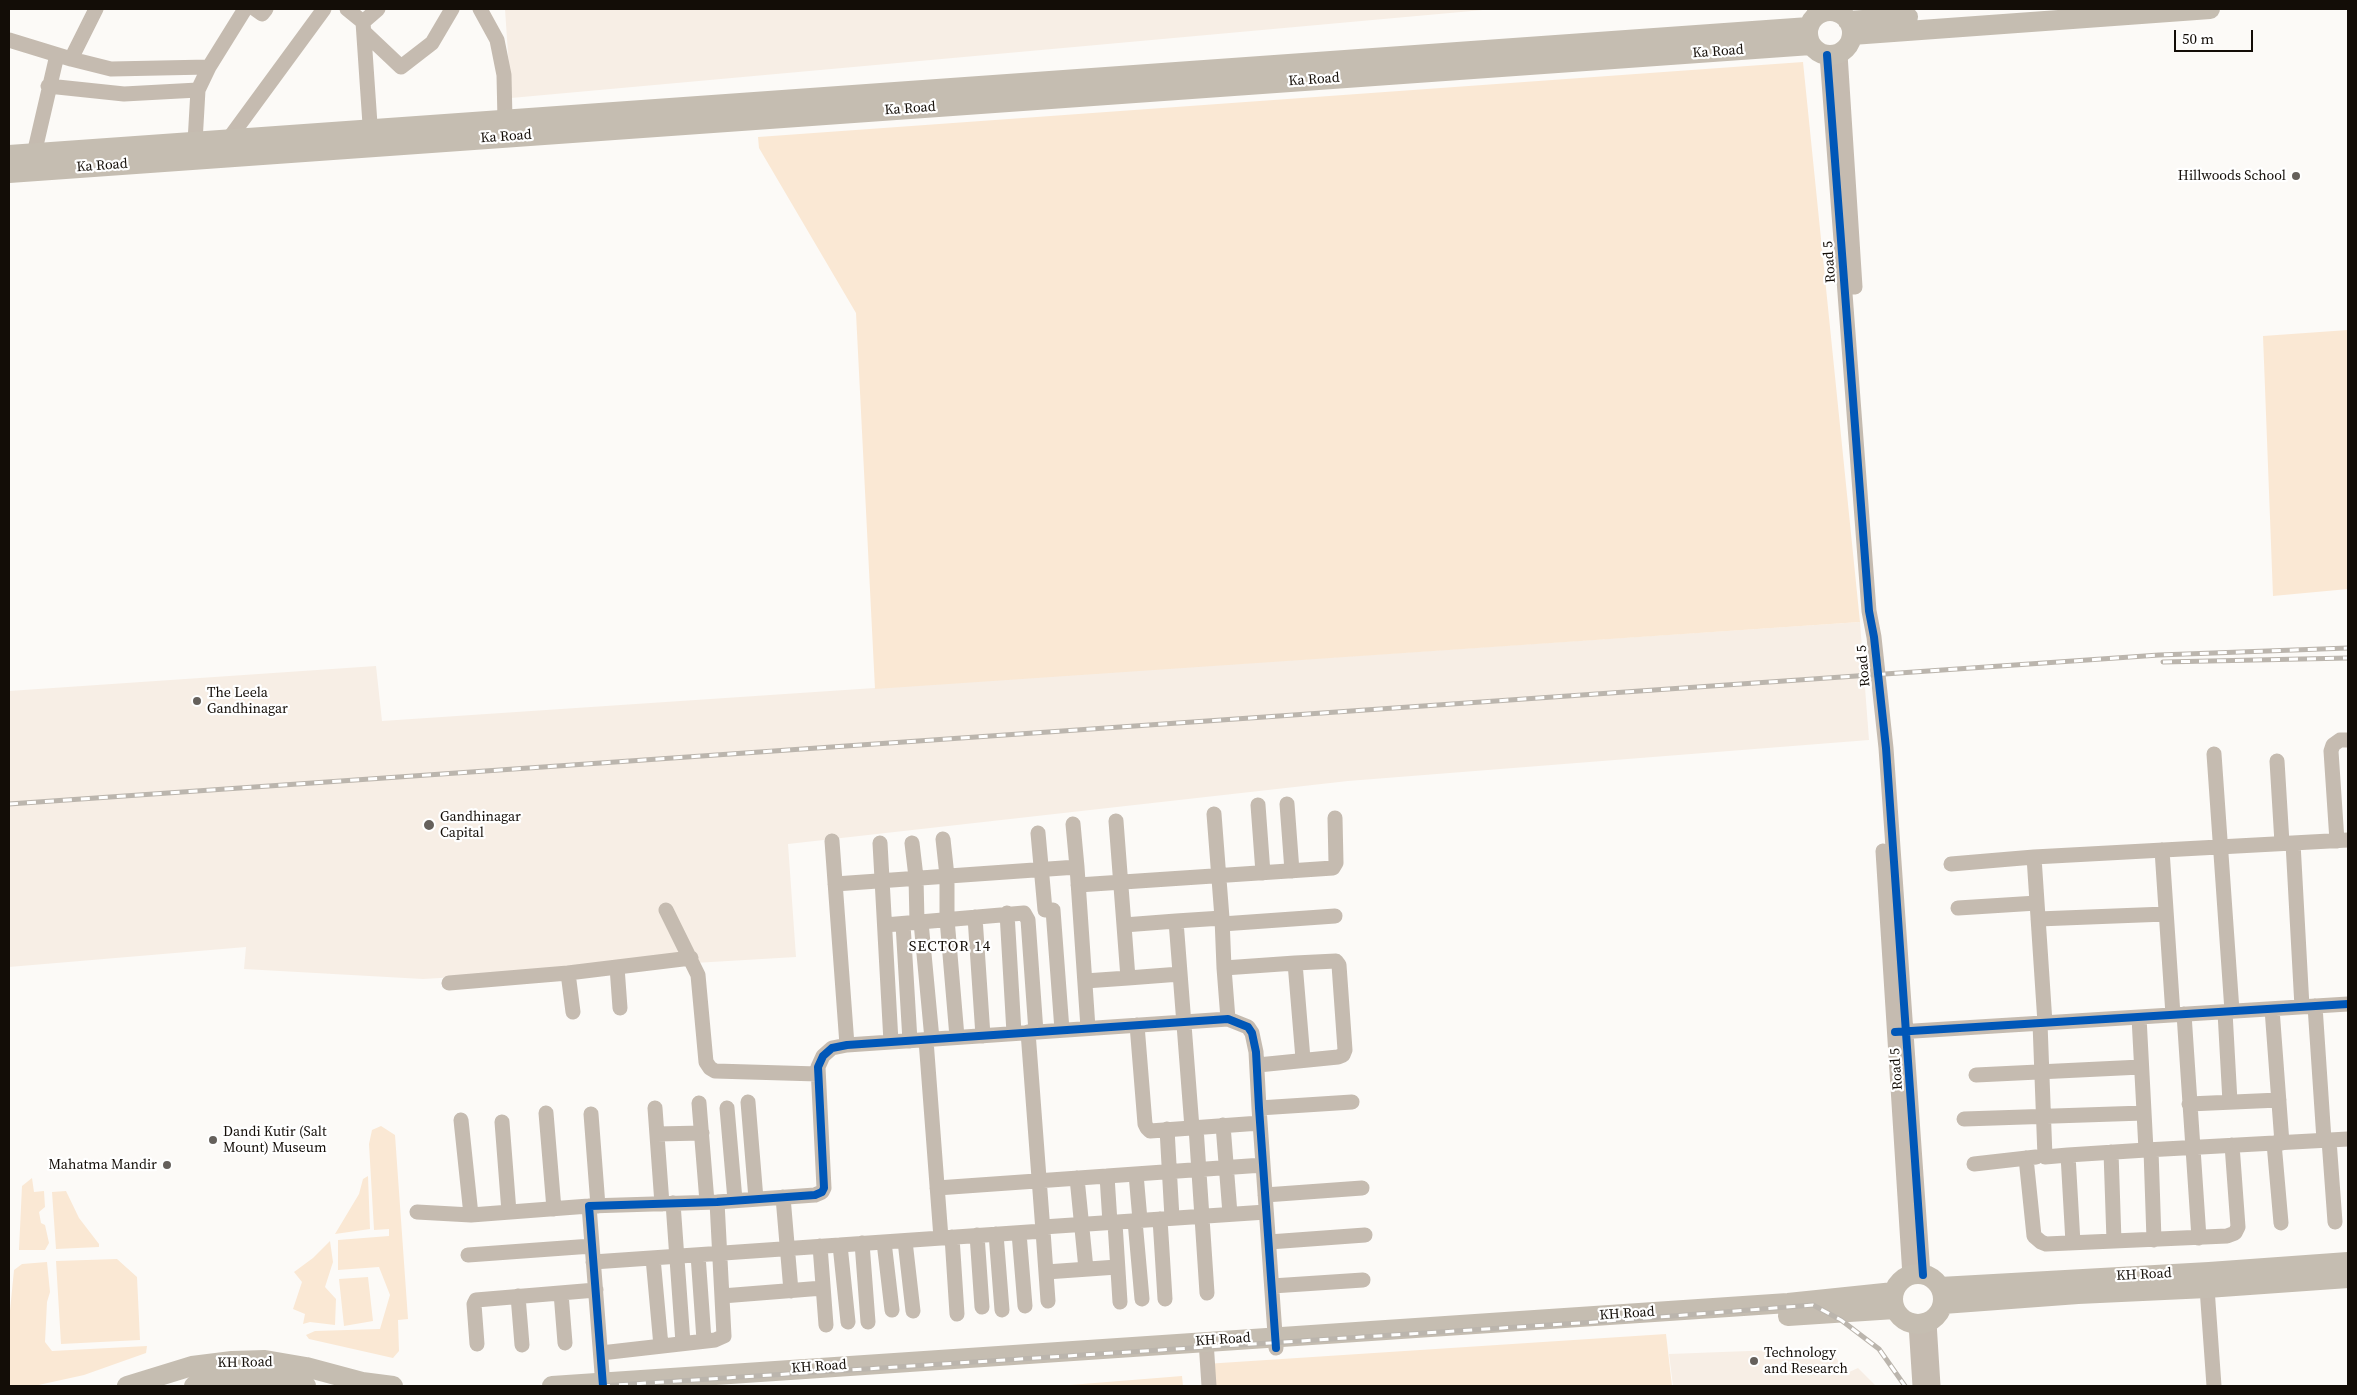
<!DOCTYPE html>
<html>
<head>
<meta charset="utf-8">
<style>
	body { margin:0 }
	#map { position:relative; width:2357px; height:1395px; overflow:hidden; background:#fcfaf7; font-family:"Source Serif 4",serif }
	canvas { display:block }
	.frame { position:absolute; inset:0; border:10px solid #130d07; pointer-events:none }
	.scale { position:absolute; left:2174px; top:30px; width:79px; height:22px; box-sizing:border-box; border:2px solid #130d07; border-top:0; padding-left:6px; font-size:15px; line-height:18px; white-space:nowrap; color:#130d07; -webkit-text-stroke:4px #fff; paint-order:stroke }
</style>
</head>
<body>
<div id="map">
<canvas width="2357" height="1395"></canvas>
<div class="frame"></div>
<div class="scale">50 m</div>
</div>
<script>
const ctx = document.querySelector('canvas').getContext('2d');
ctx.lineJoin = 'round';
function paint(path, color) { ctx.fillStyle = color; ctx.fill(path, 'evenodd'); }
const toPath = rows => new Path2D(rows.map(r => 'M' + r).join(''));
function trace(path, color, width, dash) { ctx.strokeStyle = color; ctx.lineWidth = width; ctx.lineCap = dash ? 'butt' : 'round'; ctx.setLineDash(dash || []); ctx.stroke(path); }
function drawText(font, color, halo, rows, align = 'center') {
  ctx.font = font + ' "Source Serif 4",serif'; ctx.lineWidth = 4.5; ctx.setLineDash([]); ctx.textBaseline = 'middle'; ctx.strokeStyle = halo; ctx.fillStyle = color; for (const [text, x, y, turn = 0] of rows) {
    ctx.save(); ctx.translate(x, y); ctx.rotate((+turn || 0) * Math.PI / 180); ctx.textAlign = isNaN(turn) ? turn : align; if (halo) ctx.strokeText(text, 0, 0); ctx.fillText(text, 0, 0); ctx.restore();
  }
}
paint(toPath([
	[505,9,1494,9,511,98],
	[1860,622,1869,740,1348,781,788,844,796,957,423,979,244,969,246,947,9,967,9,691,376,666,382,721],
	[1829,1348,1847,1373,1858,1368,1876,1386,1673,1386,1669,1354]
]), '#f7eee5');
paint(toPath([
	[1803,62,1860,622,875,689,856,313,759,148,758,137],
	[2348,330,2348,589,2273,596,2263,336],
	[381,1126,395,1135,408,1319,398,1320,399,1351,393,1358,309,1339,306,1335,315,1331,380,1329,390,1295,379,1267,338,1270,338,1240,389,1236,389,1229,374,1230,369,1144,372,1130],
	[368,1176,370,1229,335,1234,359,1194,363,1179],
	[32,1178,34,1192,44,1191,45,1207,39,1212,41,1223,45,1225,49,1243,45,1250,19,1250,22,1186],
	[66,1191,79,1218,99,1244,99,1247,56,1249,52,1192],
	[330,1241,333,1262,325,1287,336,1299,335,1325,310,1322,303,1324,305,1314,293,1309,302,1282,294,1272,313,1258],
	[117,1259,137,1277,140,1340,61,1344,56,1261],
	[47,1262,50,1292,47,1302,45,1342,52,1351,147,1346,146,1353,84,1375,34,1386,9,1386,9,1321,14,1270,22,1264],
	[368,1277,373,1321,344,1326,339,1279],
	[1666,1334,1672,1386,1207,1386,1205,1364],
	[1182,1376,1183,1386,1057,1386]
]), '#fae8d4');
trace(toPath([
	[255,9,262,14,266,9],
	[347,9,363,22,371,139],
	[480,9,497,40,504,75,505,120],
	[1814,18,1815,9],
	[363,22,378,9],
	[364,32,401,67,432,43,452,9],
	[9,40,71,59,96,9],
	[1840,54,1855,287],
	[1827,55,1869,611,1874,637,1886,748,1923,1275],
	[71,59,111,69,209,67],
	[48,86,124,94,198,90],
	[228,140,324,9],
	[195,142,198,90,209,67,245,9],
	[34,154,57,55],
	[2214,754,2232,1011],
	[2277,761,2282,843],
	[1287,804,1292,871],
	[1258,805,1263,873],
	[1214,814,1222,918],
	[1073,824,1077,867],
	[1038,833,1045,910],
	[943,839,947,876,947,919,957,1037],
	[832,841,847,1045],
	[2337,841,2331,751,2333,745,2340,740,2348,740],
	[880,843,891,1042],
	[912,843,916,877,917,922],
	[2293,843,2302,1007],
	[2162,850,2173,1015],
	[1883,851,1910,1276],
	[2034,857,2348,840],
	[1951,864,2034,857,2045,1023],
	[835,884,1077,867,1088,1028],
	[1078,885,1333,868,1336,863,1335,818],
	[1958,908,2037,903],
	[666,910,698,975,706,1062,710,1068,715,1071,818,1074],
	[1053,910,1062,1030],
	[1007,913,1014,1033],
	[975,917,983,1036],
	[2038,919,2166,914],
	[921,922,932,1039],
	[903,924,910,1041],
	[1222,924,1335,916],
	[885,925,1024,913,1028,920,1036,1032],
	[1124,925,1176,921],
	[617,967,620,1008],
	[568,973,573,1012],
	[1128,978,1180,974],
	[1085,981,1128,978,1116,821],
	[449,983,568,973,691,958],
	[2315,1006,2324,1140],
	[2272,1009,2282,1143],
	[2225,1012,2230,1102],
	[2184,1014,2199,1238],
	[1228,1019,1224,968,1295,963],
	[2040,1023,2045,1157,2068,1155,2146,1150,2139,1017],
	[1137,1025,1145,1124,1147,1128,1150,1131,1260,1123],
	[1028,1032,1043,1231],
	[1898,1032,2348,1004],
	[926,1040,941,1238],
	[1258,1065,1338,1057,1343,1055,1345,1050,1339,965,1336,961,1295,963,1303,1059],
	[1976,1075,2141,1067],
	[748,1102,756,1199],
	[699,1103,707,1202],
	[2189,1104,2279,1100],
	[655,1108,662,1204],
	[727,1108,735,1200],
	[1259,1108,1352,1102],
	[546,1113,554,1209],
	[591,1114,598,1206],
	[1964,1119,2144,1113],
	[461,1120,471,1215,589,1206],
	[502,1122,509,1212],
	[1223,1125,1230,1214],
	[1196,1127,1207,1293],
	[1192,1128,1176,921,1222,918,1224,968],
	[1167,1129,1172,1218],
	[657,1134,702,1133],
	[2329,1140,2335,1222],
	[2274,1143,2281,1223],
	[2146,1150,2348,1139],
	[2151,1150,2154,1240],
	[2111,1152,2114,1241],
	[2068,1155,2073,1243],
	[2026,1158,2034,1236,2041,1242,2046,1244,2227,1236,2235,1233,2238,1227,2232,1145],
	[1974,1164,2036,1157],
	[1136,1174,1140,1220],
	[1107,1176,1110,1223],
	[1077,1178,1086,1269],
	[937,1188,1263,1165],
	[1265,1195,1362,1188],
	[783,1197,791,1291],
	[673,1203,683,1343],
	[417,1212,471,1215],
	[1160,1219,1165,1299],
	[1135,1221,1142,1299],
	[1115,1223,1120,1302],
	[1043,1227,1266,1212],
	[1019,1233,1025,1306],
	[996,1234,1002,1310],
	[977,1235,982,1307],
	[952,1237,957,1314],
	[905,1241,913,1311],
	[884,1242,892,1310],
	[1269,1242,1365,1235],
	[862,1243,868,1322],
	[840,1245,848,1322],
	[820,1246,826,1325],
	[468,1255,592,1246],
	[698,1255,704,1340],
	[653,1258,661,1346],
	[593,1262,1043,1231,1048,1301],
	[1046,1272,1117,1267],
	[1272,1286,1363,1280],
	[2207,1288,2214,1386],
	[561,1293,565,1343],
	[518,1296,522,1345],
	[722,1296,823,1288],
	[1929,1322,1933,1386],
	[1916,1324,1920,1386],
	[1206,1341,1209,1386],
	[477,1344,474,1304,476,1300,596,1290],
	[601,1353,715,1340,724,1336,717,1202],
	[603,1386,589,1206,717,1202,815,1195,822,1192,824,1188,818,1067,823,1056,832,1048,847,1045,1228,1019,1248,1027,1252,1033,1256,1052,1259,1108,1276,1348]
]), '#c5bbb0', 15);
trace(toPath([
	'1808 33a22 22 0 1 1 44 0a22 22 0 1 1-44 0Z',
	[1848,21,1908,17],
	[1852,35,2210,9],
	[9,155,1809,27],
	[9,173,1811,45],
	'1893 1299a25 25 0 1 1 50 0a25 25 0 1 1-50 0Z',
	[1940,1287,2209,1272,2348,1262],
	[1943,1304,2078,1294,2207,1288,2348,1278],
	[1788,1316,1895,1309],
	[127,1386,192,1366,232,1361,265,1360,306,1367,362,1382,393,1386],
	[194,1386,217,1380,240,1378,274,1380,306,1386],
	[552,1386,1788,1303,1894,1292]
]), '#c5bdb1', 20);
const rail = toPath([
	[2163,662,2348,658],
	[9,804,2159,655,2348,648],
	[601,1386,1595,1322,1813,1305,1841,1320,1879,1349,1905,1386]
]);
trace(rail, '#bbb5ad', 5);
trace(rail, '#fff', 3, [9]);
trace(toPath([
	[1827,55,1869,611,1874,637,1886,748,1923,1275],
	[1895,1032,2348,1004],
	[603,1386,589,1206,717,1202,815,1195,822,1192,824,1188,818,1067,823,1056,832,1048,847,1045,1228,1019,1248,1027,1252,1033,1256,1052,1259,1108,1276,1348]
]), '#0057b8', 8);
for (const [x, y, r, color] of [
	[2296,176,5,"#65605b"],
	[197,701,5,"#65605b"],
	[429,825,6,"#65605b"],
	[213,1140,5,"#65605b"],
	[167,1165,5,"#65605b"],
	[1754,1361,5,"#65605b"]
]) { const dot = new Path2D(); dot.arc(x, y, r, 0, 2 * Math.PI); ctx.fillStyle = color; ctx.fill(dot); trace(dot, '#fff', 2); }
drawText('14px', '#130d07', '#fff', [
	["Ka Road",1718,52,-4],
	["Ka Road",1314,80,-4],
	["Ka Road",910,109,-4],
	["Ka Road",506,137,-4],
	["Ka Road",102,166,-4],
	["Road 5",1830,262,-94],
	["Road 5",1864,666,-95],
	["Road 5",1897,1069,-94],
	["KH Road",2144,1275,-3],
	["KH Road",1627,1314,-4],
	["KH Road",1223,1340,-4],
	["KH Road",245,1363,-1],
	["KH Road",819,1367,-4]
]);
drawText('14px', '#130d07', '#fff', [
	["Hillwoods School",2286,176,"right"],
	["The Leela",207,693],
	["Gandhinagar",207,709],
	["Gandhinagar",440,817],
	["Capital",440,833],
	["Dandi Kutir (Salt",223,1132],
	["Mount) Museum",223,1148],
	["Mahatma Mandir",157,1165,"right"],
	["Technology",1764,1353],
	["and Research",1764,1369]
], 'left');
ctx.letterSpacing = '1px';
drawText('15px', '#130d07', '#fff', [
	["SECTOR 14",950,947]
]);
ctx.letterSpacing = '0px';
</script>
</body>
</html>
